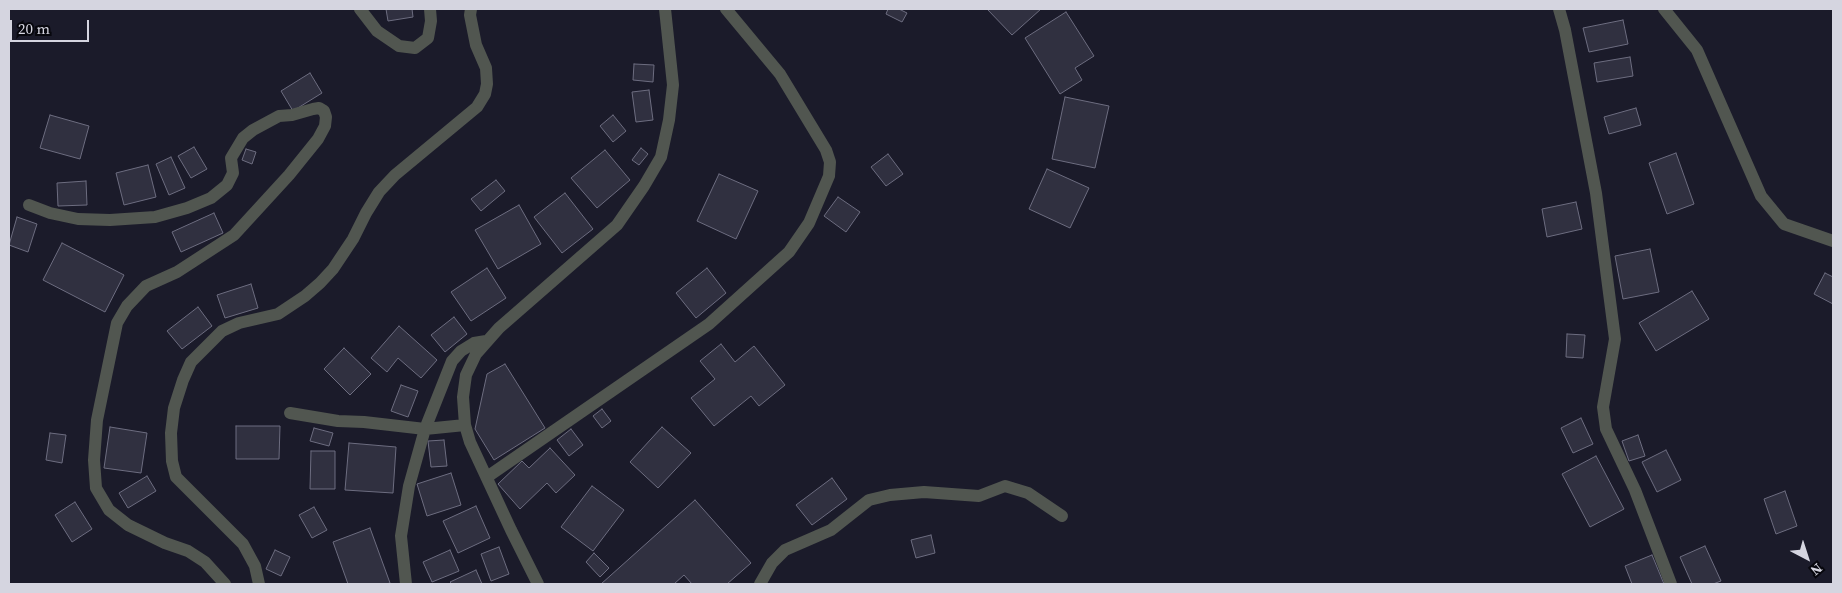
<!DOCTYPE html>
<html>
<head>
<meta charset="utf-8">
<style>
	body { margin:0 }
	#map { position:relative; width:1842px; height:593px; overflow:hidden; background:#1b1b2a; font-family:"Source Serif 4",serif }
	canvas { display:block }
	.frame { position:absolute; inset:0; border:10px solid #d5d5e0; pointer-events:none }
	.north { position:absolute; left:1782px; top:533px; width:50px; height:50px; -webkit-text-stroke:4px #07070d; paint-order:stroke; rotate:140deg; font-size:14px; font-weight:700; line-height:20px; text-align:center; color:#d5d5e0 }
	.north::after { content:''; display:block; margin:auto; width:18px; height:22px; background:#d5d5e0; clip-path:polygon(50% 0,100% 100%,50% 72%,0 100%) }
	.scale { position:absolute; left:10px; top:20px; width:79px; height:22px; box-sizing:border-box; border:2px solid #d5d5e0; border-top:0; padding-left:6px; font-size:15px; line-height:18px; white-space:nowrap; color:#d5d5e0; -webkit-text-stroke:4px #07070d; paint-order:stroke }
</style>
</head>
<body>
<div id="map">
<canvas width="1842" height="593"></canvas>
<div class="frame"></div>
<div class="north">N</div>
<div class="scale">20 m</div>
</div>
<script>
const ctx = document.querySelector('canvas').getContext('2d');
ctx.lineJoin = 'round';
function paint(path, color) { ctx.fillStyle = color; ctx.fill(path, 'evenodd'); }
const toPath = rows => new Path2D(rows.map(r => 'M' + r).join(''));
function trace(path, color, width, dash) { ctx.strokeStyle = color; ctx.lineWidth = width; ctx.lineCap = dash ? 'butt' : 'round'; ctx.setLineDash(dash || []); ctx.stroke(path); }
const building = toPath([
	[386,9,412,9,413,17,388,21,386,9],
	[888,9,899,9,907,13,902,22,886,14,888,9],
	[987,9,1041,9,1012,35,987,9],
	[1066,12,1094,56,1075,68,1082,80,1060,94,1025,38,1066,12],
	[1623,20,1628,44,1589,52,1583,28,1623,20],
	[1630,57,1633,76,1597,82,1594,63,1630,57],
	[634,64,654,65,653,82,633,80,634,64],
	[310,73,322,93,293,111,281,91,310,73],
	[649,90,653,120,636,122,632,92,649,90],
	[1065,97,1109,106,1095,168,1052,159,1065,97],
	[1636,108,1641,125,1609,134,1604,117,1636,108],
	[50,115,89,126,80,159,40,148,50,115],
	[613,115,626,131,613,142,600,126,613,115],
	[194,147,207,169,191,178,178,156,194,147],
	[641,148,648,154,639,165,632,160,641,148],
	[246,149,256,152,252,164,242,160,246,149],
	[605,150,630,180,597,208,571,178,605,150],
	[1676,153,1694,204,1667,214,1649,163,1676,153],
	[888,154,903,174,886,186,871,167,888,154],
	[171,157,185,188,169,195,156,164,171,157],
	[148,165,156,197,124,205,116,173,148,165],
	[1047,169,1089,188,1070,228,1029,209,1047,169],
	[719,174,758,191,736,239,697,221,719,174],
	[496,180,505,191,481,211,471,199,496,180],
	[86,181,87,205,58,206,57,183,86,181],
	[565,193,593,229,562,253,534,217,565,193],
	[838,197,860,212,846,232,824,216,838,197],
	[1576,202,1582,229,1547,237,1542,209,1576,202],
	[519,205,541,244,498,269,475,230,519,205],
	[214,213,223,233,181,252,172,232,214,213],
	[17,217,37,224,28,252,9,245,17,217],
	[62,243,124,275,105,312,43,280,62,243],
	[1650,249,1659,292,1623,299,1615,256,1650,249],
	[487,268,506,298,471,321,451,292,487,268],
	[707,268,726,293,696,318,676,293,707,268],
	[1825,273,1833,277,1833,304,1814,294,1825,273],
	[251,284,258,308,225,318,217,295,251,284],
	[1692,291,1709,319,1656,351,1639,323,1692,291],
	[198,307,212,326,182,349,167,331,198,307],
	[454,317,467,334,445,352,431,335,454,317],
	[399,326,437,360,421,378,398,358,387,372,371,358,399,326],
	[1567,334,1585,335,1583,358,1566,357,1567,334],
	[721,344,735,362,754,346,785,385,759,406,751,396,714,426,691,398,715,379,700,361,721,344],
	[344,348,371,374,350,395,324,369,344,348],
	[505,364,545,428,494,460,475,429,487,374,505,364],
	[401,385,418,391,408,417,391,411,401,385],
	[602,409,611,421,602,428,593,416,602,409],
	[1581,418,1593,444,1573,453,1561,428,1581,418],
	[236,426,280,426,279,459,236,459,236,426],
	[110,427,147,433,141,473,104,468,110,427],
	[662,427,691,453,658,488,630,462,662,427],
	[314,428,333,433,329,446,310,441,314,428],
	[571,429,583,445,569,456,557,440,571,429],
	[50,433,66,435,62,463,46,460,50,433],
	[1638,435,1645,456,1629,461,1622,441,1638,435],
	[444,440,447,466,431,467,428,441,444,440],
	[349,443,396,447,393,493,345,490,349,443],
	[550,448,575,475,556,493,547,483,520,509,498,484,522,461,529,468,550,448],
	[1666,450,1681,480,1657,492,1642,462,1666,450],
	[311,451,335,451,335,489,310,489,311,451],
	[1596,456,1624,509,1590,527,1562,474,1596,456],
	[451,473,461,505,427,516,417,484,451,473],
	[147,476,156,491,128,508,119,493,147,476],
	[832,478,847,499,812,525,796,505,832,478],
	[592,486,624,510,593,551,561,527,592,486],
	[1785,491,1797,526,1776,534,1764,499,1785,491],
	[695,500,751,563,727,584,692,584,684,575,674,584,601,584,695,500],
	[75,502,92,529,72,542,55,515,75,502],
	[476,506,490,538,458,553,443,521,476,506],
	[314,507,327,530,312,538,299,515,314,507],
	[370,528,390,583,386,584,348,584,333,542,370,528],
	[931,535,935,553,916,558,911,540,931,535],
	[1705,546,1721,581,1713,584,1692,584,1680,557,1705,546],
	[499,547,509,574,491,581,481,554,499,547],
	[275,550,290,557,281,576,266,569,275,550],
	[450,550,459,571,432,582,423,562,450,550],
	[594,553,609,568,600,577,586,562,594,553],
	[1652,555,1664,584,1632,584,1625,566,1652,555],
	[476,570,482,584,452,584,450,582,476,570]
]);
paint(building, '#303040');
trace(building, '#6d6d80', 1);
trace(toPath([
	[360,9,377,31,399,46,415,48,428,38,431,21,430,9],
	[1559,9,1565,30,1596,193,1615,339,1603,407,1606,429,1635,490,1671,584],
	[1664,9,1697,50,1761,196,1784,224,1833,241],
	[29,205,50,213,78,219,110,220,155,217,187,208,211,198,227,185,233,173,231,158,243,138,253,130,279,116,292,115,313,109,319,108,324,111,326,117,325,126,318,139,289,175,234,235,177,272,146,286,127,306,117,323,97,420,94,460,96,488,109,510,128,525,165,543,188,551,205,562,225,584],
	[290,413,338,421,364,422,425,429,465,425],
	[487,477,709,324,789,252,809,223,829,176,830,162,826,150,780,74,726,9],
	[259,584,255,566,243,544,176,477,172,461,171,433,174,408,183,380,191,362,222,331,239,323,278,314,305,296,320,283,333,269,353,239,366,213,379,192,395,175,477,107,485,94,487,84,486,68,476,45,470,15,471,9],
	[406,584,401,536,409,486,425,429,452,361,461,351,474,343,486,341],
	[538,584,511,530,470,442,465,425,463,397,466,375,476,354,499,328,617,225,644,186,661,157,669,120,673,85,665,9],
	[760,584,772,563,785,550,831,530,869,500,890,495,924,492,979,496,1005,486,1028,493,1062,516]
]), '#515650', 12);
</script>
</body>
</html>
